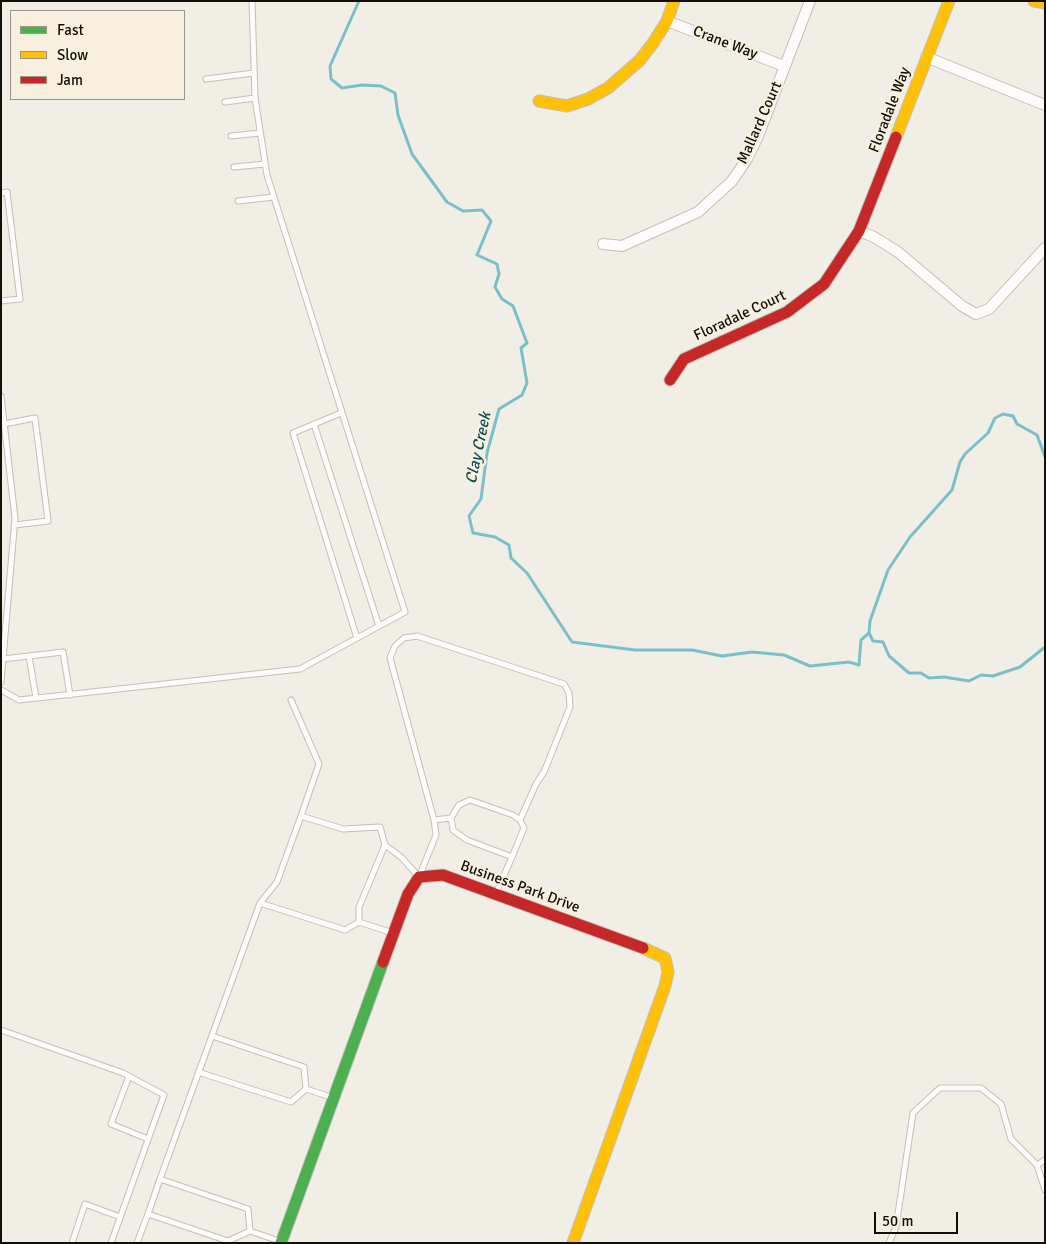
<!DOCTYPE html>
<html>
<head>
<meta charset="utf-8">
<style>
	body { margin:0 }
	#map { position:relative; width:1046px; height:1244px; overflow:hidden; background:#f1eee5; font-family:Signika,sans-serif }
	canvas { display:block }
	.frame { position:absolute; inset:0; border:2px solid #120f09; pointer-events:none }
	.legend { position:absolute; left:10px; top:10px; width:175px; height:90px; box-sizing:border-box; background:#f7f0df; border:1px solid #9b9689; margin:0; padding:6px 9px; list-style:none; font-size:15px; color:#120f09 }
	.legend li { display:flex; align-items:center; gap:10px; height:25px }
	.legend b { width:25px; border:1px solid #9b9689 }
	.scale { position:absolute; left:874px; top:1212px; width:84px; height:22px; box-sizing:border-box; border:2px solid #120f09; border-top:0; padding-left:6px; font-size:15px; line-height:18px; white-space:nowrap; color:#120f09; -webkit-text-stroke:4px #f7f0df; paint-order:stroke }
</style>
</head>
<body>
<div id="map">
<canvas width="1046" height="1244"></canvas>
<div class="frame"></div>
<ul class="legend">
<li><b style="height:6px;background:#4caf50"></b>Fast</li>
<li><b style="height:6px;background:#ffc107"></b>Slow</li>
<li><b style="height:6px;background:#c62828"></b>Jam</li>
</ul>
<div class="scale">50 m</div>
</div>
<script>
const ctx = document.querySelector('canvas').getContext('2d');
ctx.lineJoin = 'round';
const toPath = rows => new Path2D(rows.map(r => 'M' + r).join(''));
function trace(path, color, width, dash) { ctx.strokeStyle = color; ctx.lineWidth = width; ctx.lineCap = dash ? 'butt' : 'round'; ctx.setLineDash(dash || []); ctx.stroke(path); }
function drawText(font, color, halo, rows, align = 'center') {
  ctx.font = font + ' Signika,sans-serif'; ctx.lineWidth = 5; ctx.setLineDash([]); ctx.textBaseline = 'middle'; ctx.strokeStyle = halo; ctx.fillStyle = color; for (const [text, x, y, turn = 0] of rows) {
    ctx.save(); ctx.translate(x, y); ctx.rotate((+turn || 0) * Math.PI / 180); ctx.textAlign = isNaN(turn) ? turn : align; if (halo) ctx.strokeText(text, 0, 0); ctx.fillText(text, 0, 0); ctx.restore();
  }
}
trace(toPath([
	[359,1,330,66,331,79,342,88,362,85,381,86,395,93,398,115,412,154,447,202,463,211,482,210,491,221,477,255,497,264,499,274,495,287,502,299,513,306,527,343,521,348,527,383,522,395,499,409,487,453,481,499,469,516,473,533,495,537,509,545,511,558,527,573,572,642,635,650,692,650,722,656,752,652,784,655,810,666,849,662,859,665,861,640,869,633],
	[1045,457,1037,435,1017,424,1013,416,1003,414,995,418,988,433,965,454,960,462,952,490,910,537,888,570,870,621,869,633,873,641,883,642,889,656,909,673,921,673,929,678,944,677,969,681,981,675,993,676,1020,667,1045,647]
]), '#79c0cb', 3);
const lane = toPath([
	[206,79,254,73],
	[225,102,255,98],
	[231,136,260,133],
	[234,167,265,164],
	[1,193,7,192,20,299,1,301],
	[238,201,274,197],
	[1,396,15,518,1,682],
	[341,413,293,433,357,638],
	[4,424,35,418,48,521,15,525],
	[314,424,379,626],
	[29,656,36,698],
	[3,659,63,652,70,695],
	[1,690,19,700,300,669,405,612,267,175,255,98,252,1],
	[291,700,319,764,301,816],
	[434,820,451,818],
	[496,893,512,857,524,828,520,820,513,815,470,800,459,805,451,818,453,830,467,840,512,857],
	[260,903,345,930,359,922,393,933],
	[359,922,359,907,385,845,401,857,419,877,436,835,434,820,390,658,395,646,404,638,417,636,564,684,569,693,570,707,544,772,536,784,520,820],
	[1,1030,123,1073,164,1095,111,1243],
	[212,1036,304,1067,306,1089,331,1097],
	[198,1072,291,1102,306,1089],
	[129,1076,111,1124,148,1139],
	[1037,1165,1045,1160],
	[160,1179,260,903,277,882,301,816,343,829,380,827,385,845],
	[148,1214,160,1179,248,1209,250,1231],
	[72,1243,85,1204,120,1217],
	[137,1243,148,1214,228,1241,250,1231,279,1241],
	[889,1243,896,1227,913,1113,940,1088,981,1088,1001,1104,1011,1139,1037,1165,1045,1190]
]);
const street = toPath([
	[667,21,784,66],
	[926,57,1045,105],
	[859,231,874,237,898,252,962,306,976,314,989,309,1045,248],
	[603,244,622,246,698,212,732,181,747,159,758,136,810,1]
]);
const fast = toPath([
	[281,1243,383,962]
]);
const slow = toPath([
	[1034,1,1045,3],
	[539,101,567,106,588,99,608,88,640,60,653,43,667,21,674,1],
	[896,137,949,1],
	[573,1243,665,986,668,972,665,958,643,948]
]);
const jam = toPath([
	[670,380,684,359,787,312,824,284,859,231,896,137],
	[383,962,408,894,419,877,443,875,643,948]
]);
trace(lane, '#c2bfb8', 7);
trace(street, '#c2bfb8', 12);
trace(fast, '#c2bfb8', 13);
trace(slow, '#c2bfb8', 13);
trace(jam, '#c2bfb8', 13);
trace(lane, '#fdfcfb', 5);
trace(street, '#fdfcfb', 10);
trace(fast, '#4caf50', 11);
trace(slow, '#ffc107', 11);
trace(jam, '#c62828', 11);
drawText('15px', '#120f09', '#f7f0df', [
	["Crane Way",725,43,21],
	["Floradale Way",890,110,-69],
	["Mallard Court",760,123,-66],
	["Floradale Court",740,316,-25],
	["Business Park Drive",520,887,20]
]);
drawText('italic 16px', '#114d57', '#f7f0df', [
	["Clay Creek",479,448,-78]
]);
</script>
</body>
</html>
